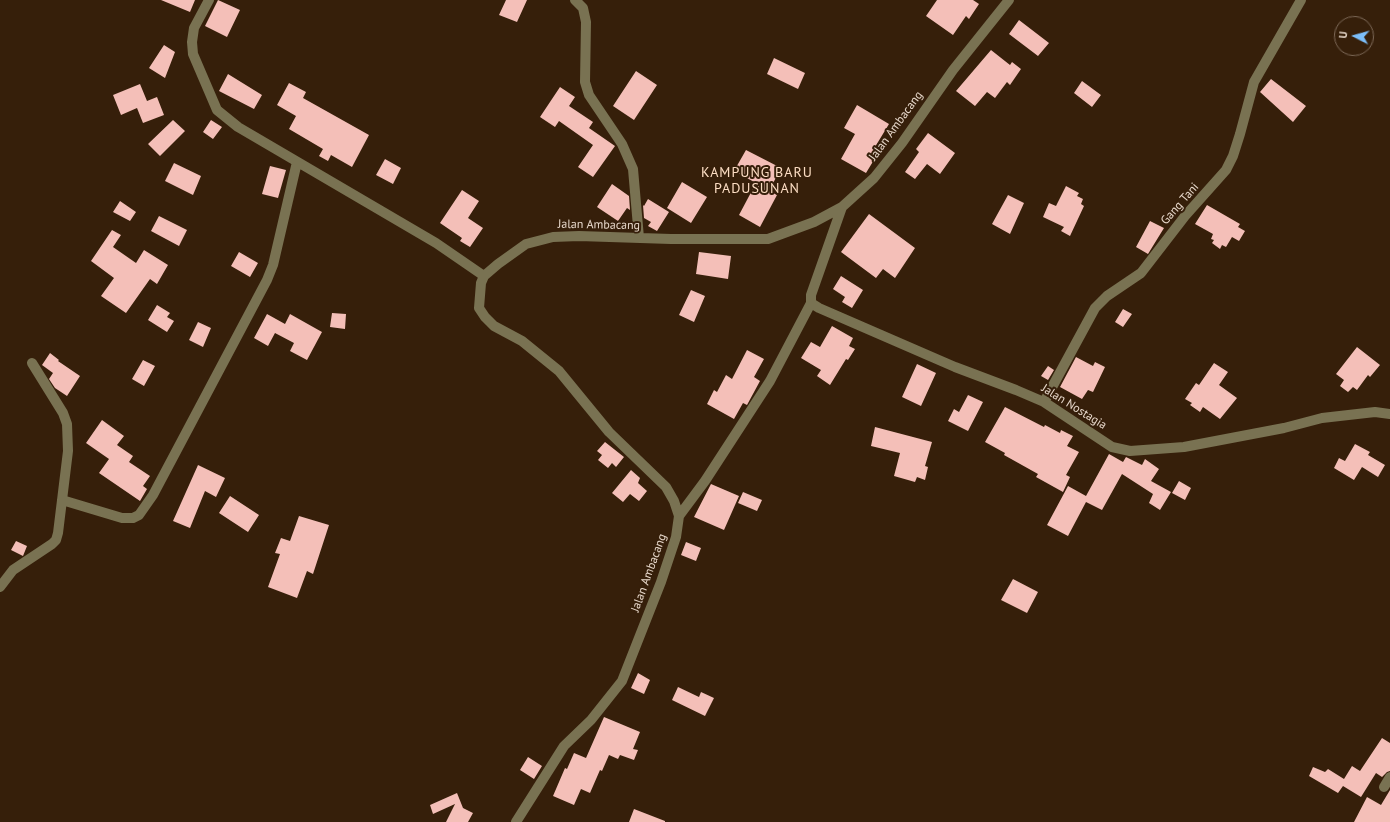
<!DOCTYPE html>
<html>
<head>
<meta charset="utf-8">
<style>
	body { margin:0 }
	#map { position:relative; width:1390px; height:822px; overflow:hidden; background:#361f0a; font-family:"PT Sans",sans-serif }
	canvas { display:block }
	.north { position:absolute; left:1334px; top:16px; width:40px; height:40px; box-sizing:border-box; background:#361f0a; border:1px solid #7d6958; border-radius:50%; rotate:276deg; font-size:11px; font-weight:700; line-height:16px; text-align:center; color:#e8d9cc }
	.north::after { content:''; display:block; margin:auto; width:14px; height:18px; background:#7cbef9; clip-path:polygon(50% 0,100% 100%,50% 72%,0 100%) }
</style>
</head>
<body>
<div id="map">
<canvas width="1390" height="822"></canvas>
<div class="north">U</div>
</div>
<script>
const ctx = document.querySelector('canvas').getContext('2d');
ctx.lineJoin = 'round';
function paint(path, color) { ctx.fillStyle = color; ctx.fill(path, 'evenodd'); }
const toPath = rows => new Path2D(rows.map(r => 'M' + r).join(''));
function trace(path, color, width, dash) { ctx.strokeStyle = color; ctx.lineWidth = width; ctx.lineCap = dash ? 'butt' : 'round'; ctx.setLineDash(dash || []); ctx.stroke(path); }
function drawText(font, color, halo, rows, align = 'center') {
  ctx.font = font + ' "PT Sans",sans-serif'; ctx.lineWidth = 4; ctx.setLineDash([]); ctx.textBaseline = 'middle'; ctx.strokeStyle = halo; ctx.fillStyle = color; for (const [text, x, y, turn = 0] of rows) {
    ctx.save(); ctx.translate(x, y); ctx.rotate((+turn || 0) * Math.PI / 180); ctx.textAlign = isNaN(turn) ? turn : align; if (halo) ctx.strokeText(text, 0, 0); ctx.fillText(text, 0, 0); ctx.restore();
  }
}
paint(toPath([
	[161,0,195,0,190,12],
	[218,0,240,10,227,37,205,26],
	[506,0,527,0,517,22,499,15],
	[937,0,973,0,979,4,969,19,966,16,953,35,926,16],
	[1019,20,1049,43,1038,56,1009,34],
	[164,45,175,52,165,78,149,68],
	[991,50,1010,65,1012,62,1021,69,1010,85,1007,82,995,98,987,92,975,106,956,91],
	[774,58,805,73,798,89,767,74],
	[636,71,657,85,634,120,613,106],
	[228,74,262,95,254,109,219,91],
	[1271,79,1306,106,1293,122,1260,92],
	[1082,81,1101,95,1092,107,1074,93],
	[289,83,306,92,303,98,369,135,352,167,331,155,328,161,319,156,323,149,289,129,296,116,277,105],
	[140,84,147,101,157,97,164,115,143,123,137,108,121,115,113,95],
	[560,87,575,97,569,106,593,122,589,128,615,146,593,177,578,167,593,145,559,121,555,127,540,117],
	[857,105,889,124,875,147,880,150,866,173,841,159,855,134,844,128],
	[173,120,185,131,160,156,148,144],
	[211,120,222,127,213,139,203,132],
	[928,133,955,153,940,174,927,164,915,179,905,172,919,152,916,149],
	[746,150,781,168,769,191,777,195,760,227,739,215,756,183,734,171],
	[385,159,401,168,393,184,376,175],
	[174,163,201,176,193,195,165,181],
	[270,166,286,170,278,198,262,194],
	[682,182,707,197,691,223,667,208],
	[612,184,629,196,630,210,627,208,618,221,597,207],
	[1066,186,1079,193,1077,196,1083,199,1081,204,1084,206,1070,236,1061,231,1064,227,1043,217,1049,203,1056,206],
	[462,190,479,201,468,218,483,228,470,247,460,241,462,238,440,223],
	[1008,195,1024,203,1010,234,992,224],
	[648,199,669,212,657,231,648,226,651,222,644,218,643,205,644,206],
	[120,201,136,212,130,221,113,212],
	[1207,205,1240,224,1238,227,1245,231,1239,241,1232,237,1226,247,1222,245,1220,249,1212,243,1214,240,1211,239,1213,234,1195,224],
	[869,214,915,248,895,278,883,269,876,278,841,252],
	[159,216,187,230,179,246,151,231],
	[1150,221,1164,228,1148,254,1136,247],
	[112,230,121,235,113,247,136,263,144,250,168,265,157,284,150,279,126,313,101,296,114,278,91,261],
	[239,252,258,263,250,277,231,266],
	[699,252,731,256,728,279,696,274],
	[841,276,863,290,852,308,842,302,845,297,833,289],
	[691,290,705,296,694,322,679,315],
	[157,305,170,313,167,317,174,321,167,332,148,320],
	[1123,309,1132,314,1123,327,1115,322],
	[332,313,346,314,345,329,330,327],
	[267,314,285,324,290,314,322,332,307,360,290,351,294,343,275,333,268,346,254,338],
	[198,322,211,328,203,347,189,340],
	[832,326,853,338,849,346,855,349,848,360,846,359,830,385,817,376,821,370,801,358,811,342,820,347],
	[1357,347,1380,365,1370,377,1368,375,1357,390,1353,387,1348,392,1340,386,1344,380,1336,374],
	[747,350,764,359,754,377,760,381,747,405,743,403,734,419,707,404,714,390,717,392,726,375,732,379],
	[50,353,59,360,58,361,80,376,67,396,55,388,49,379,53,373,42,365],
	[1076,357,1093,366,1095,362,1105,367,1093,392,1088,390,1082,399,1060,387],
	[143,360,155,366,144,386,132,379],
	[1214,363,1228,372,1219,385,1237,398,1220,419,1203,407,1200,412,1190,405,1192,403,1185,399,1196,383,1199,385],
	[917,364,936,373,921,406,902,397],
	[1048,366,1054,370,1048,380,1041,376],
	[968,395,983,402,968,431,948,421,954,409,959,412],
	[1005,407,1044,427,1045,425,1060,433,1061,430,1073,436,1067,446,1079,452,1066,475,1070,477,1063,492,1036,477,1038,474,1004,455,1005,453,985,442],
	[102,420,124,436,117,445,133,456,129,462,150,476,143,486,147,489,140,501,99,473,109,459,86,443],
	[875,427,932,442,925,466,928,467,925,480,917,477,915,482,894,476,900,453,871,446],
	[605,442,624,457,616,467,612,463,608,468,598,460,602,455,597,451],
	[1355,444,1370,452,1368,455,1385,465,1378,477,1362,467,1354,480,1334,468,1339,458,1345,461],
	[1109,454,1123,462,1126,457,1142,465,1145,459,1159,469,1151,481,1171,492,1160,510,1149,503,1153,494,1122,474,1102,510,1086,502,1068,536,1047,525,1068,486,1086,496],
	[198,465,225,478,216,497,205,491,190,528,173,521],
	[631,470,640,478,638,483,647,491,639,501,630,494,623,502,612,493],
	[1179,481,1191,488,1185,500,1172,493],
	[711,484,739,496,724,530,694,517],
	[743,492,762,500,757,511,738,503],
	[230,496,259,515,248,532,219,513],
	[299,516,329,525,313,574,307,571,297,598,268,587,280,554,275,553,281,538,290,541],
	[16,541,27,546,23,556,11,550],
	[686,542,701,548,696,561,681,555],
	[1013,579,1038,592,1027,613,1001,600],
	[638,673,650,680,644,694,631,688],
	[678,687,699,697,701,692,714,698,705,716,672,700],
	[604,717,640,732,633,749,638,750,634,760,620,755,618,759,609,755,602,771,600,770,590,793,581,789,574,805,553,796,565,768,567,769,574,753,586,758],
	[1382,738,1390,743,1390,771,1387,772,1382,777,1376,773,1361,797,1343,786,1338,793,1309,776,1313,767,1325,772,1328,769,1344,779,1352,766,1360,771],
	[528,757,542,766,534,779,520,770],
	[1390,790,1390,822,1354,822,1367,797,1381,805],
	[457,793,463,808,473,813,468,822,446,822,455,804,433,814,430,805],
	[634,809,665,821,665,822,629,822]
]), '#f4bfb8');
trace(toPath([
	[209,0,194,28,192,42,193,54,217,110,238,127,436,243,484,276],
	[575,0,583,8,586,22,585,82,589,95,622,144,633,169,639,238],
	[842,207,811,295,811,303,819,308,955,367,1016,390,1044,402,1112,447,1130,451,1184,447,1284,428,1322,418,1375,412,1390,414],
	[1044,402,1095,308,1107,296,1141,273,1185,216,1226,170,1233,156,1240,134,1254,82,1301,0],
	[62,500,122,518,133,518,139,515,153,495,267,280,273,265,297,162],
	[679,516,705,481,770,381,811,303],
	[0,587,13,570,52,544,56,540,58,533,68,451,67,424,63,413,32,363],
	[1384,787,1390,777],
	[516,822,564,746,591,720,622,681,661,582,676,537,679,516,674,501,666,487,609,432,559,371,522,341,494,326,485,317,479,308,481,283,484,276,498,264,526,244,553,237,579,236,671,239,768,239,814,222,842,207,874,178,902,143,953,70,1009,0]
]), '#797252', 10);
drawText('12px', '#e8d9cc', '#361f0a', [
	["Jalan Ambacang",896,126,-54],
	["Gang Tani",1180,204,-49],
	["Jalan Ambacang",599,225,1],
	["Jalan Nostagia",1074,407,32],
	["Jalan Ambacang",649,573,-70]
]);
ctx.letterSpacing = '1px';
drawText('14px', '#fddec4', '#361f0a', [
	["KAMPUNG BARU",757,173],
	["PADUSUNAN",757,189]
]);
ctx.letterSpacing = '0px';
</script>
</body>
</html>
